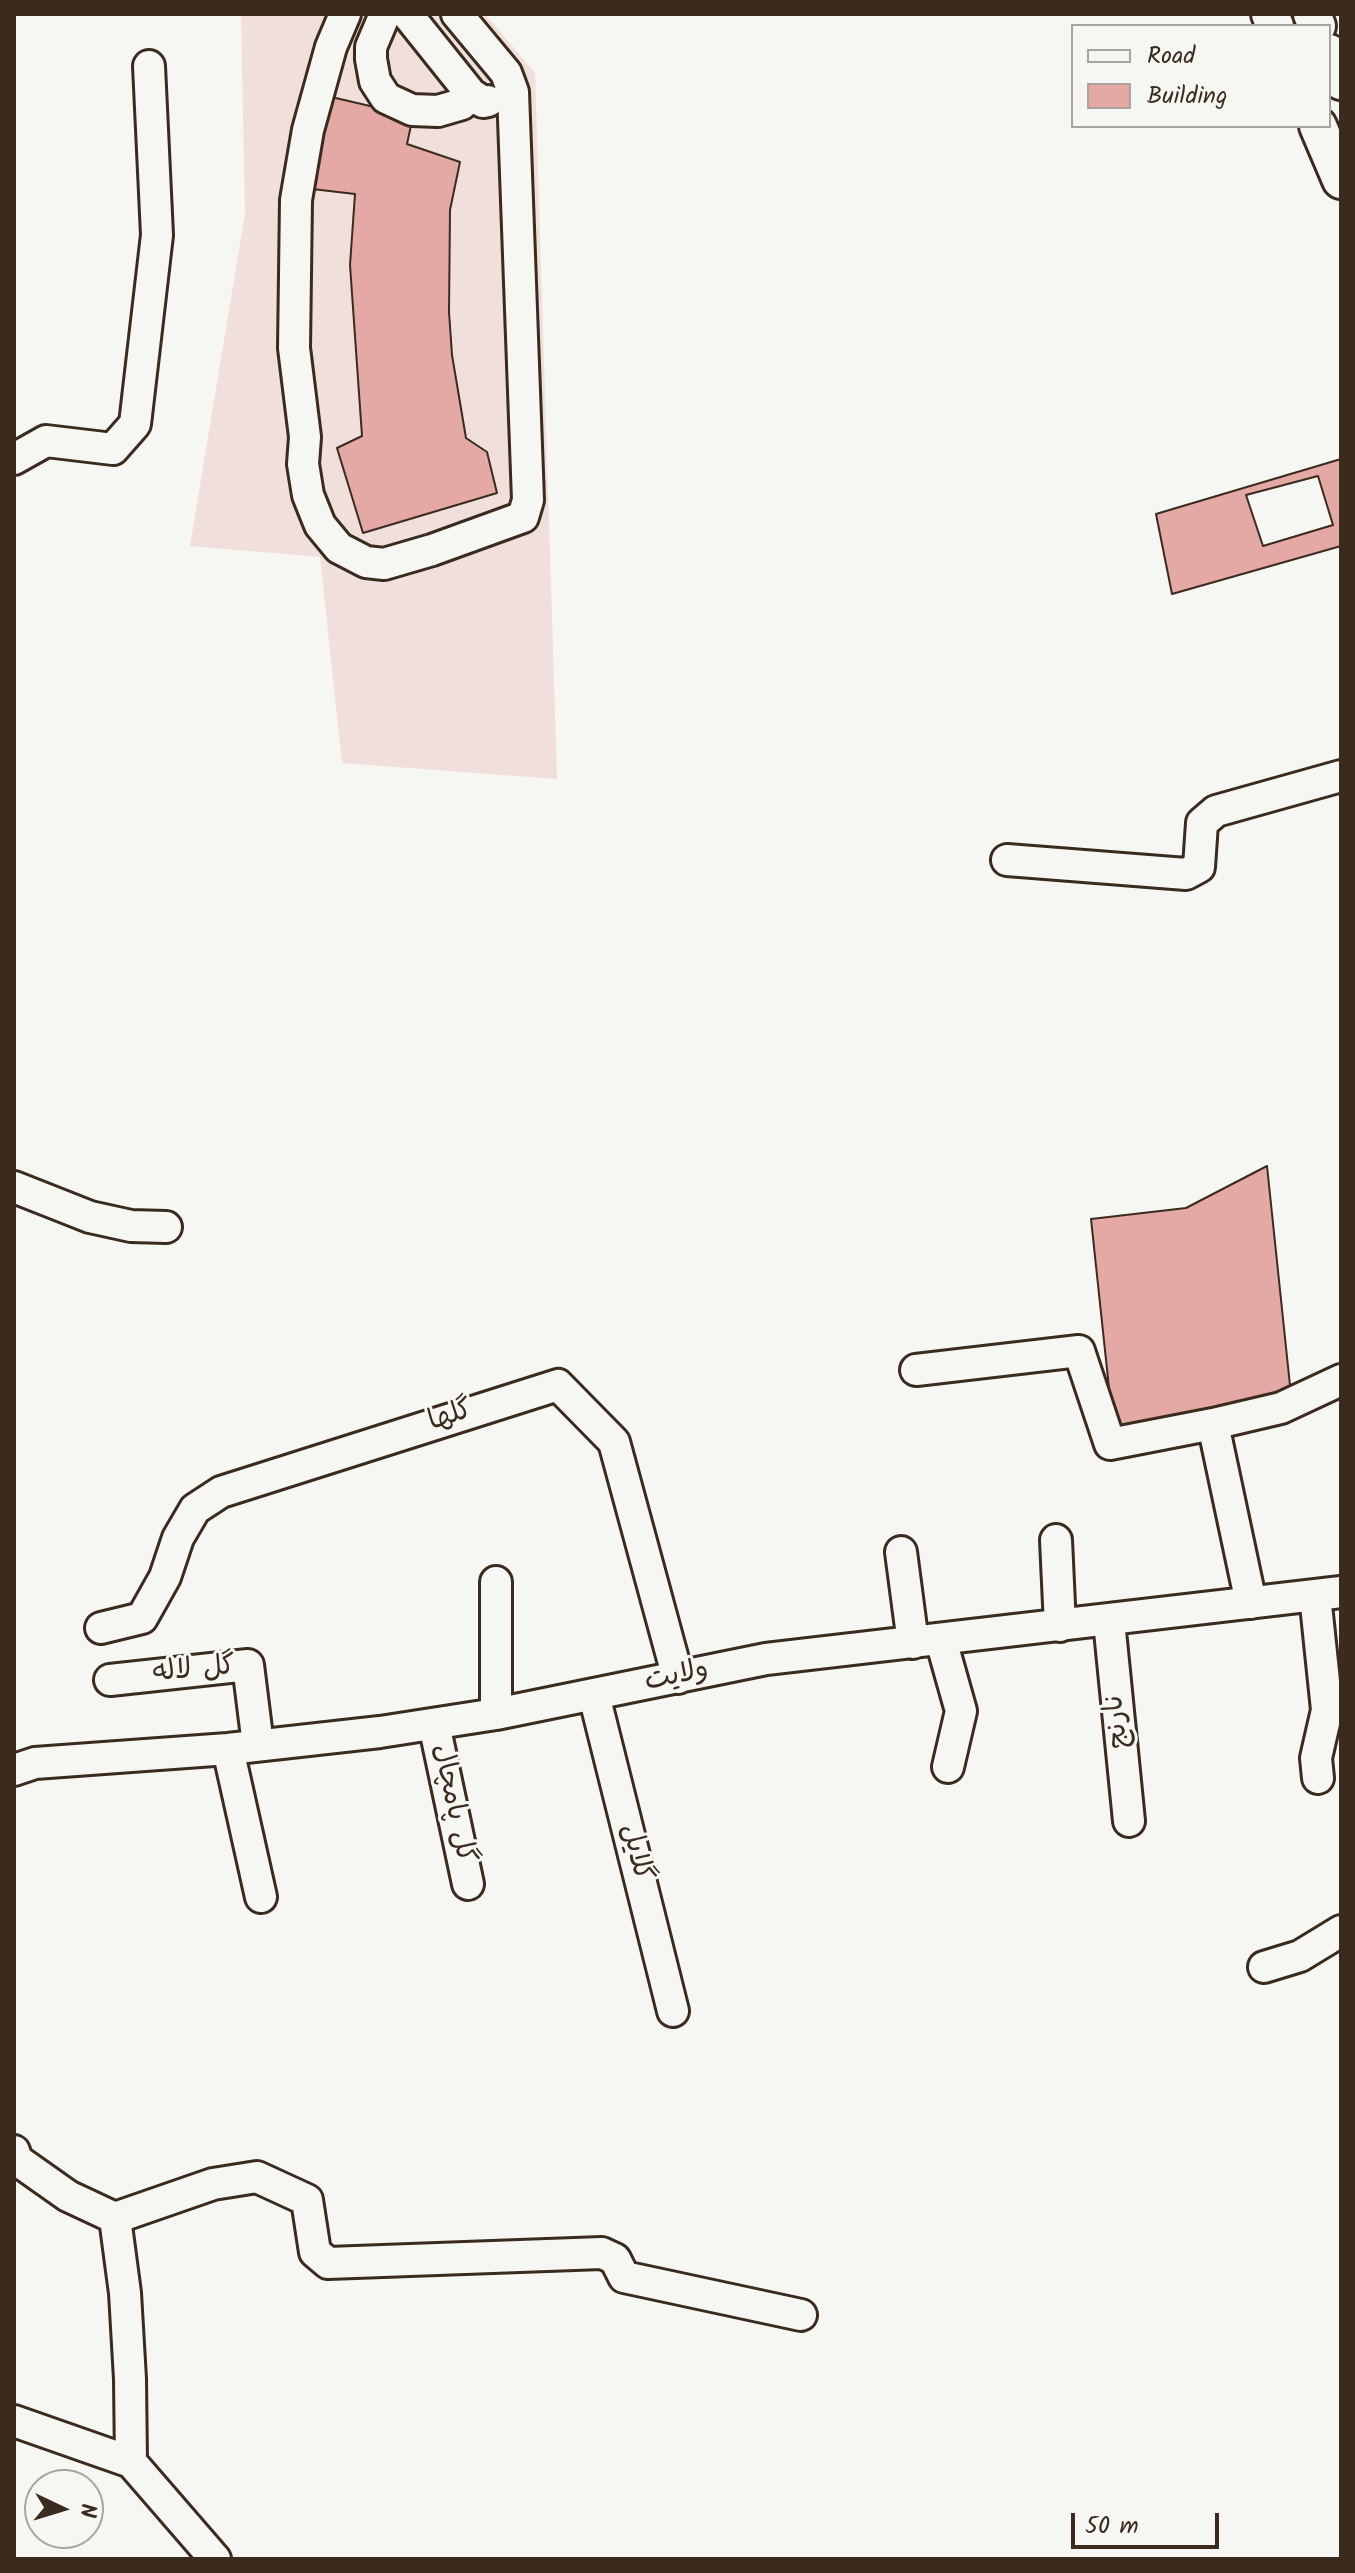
<!DOCTYPE html>
<html>
<head>
<meta charset="utf-8">
<style>
	body { margin:0 }
	#map { position:relative; width:1355px; height:2573px; overflow:hidden; background:#f6f6f2; font-family:Kalam,sans-serif }
	canvas { display:block }
	.frame { position:absolute; inset:0; border:16px solid #3b2a1e; pointer-events:none }
	.legend { position:absolute; left:1071px; top:24px; width:260px; height:104px; box-sizing:border-box; background:#f6f6f2; border:2px solid #aba49d; margin:0; padding:10px 14px; list-style:none; font-size:24px; color:#3b2a1e }
	.legend li { display:flex; align-items:center; gap:16px; height:40px }
	.legend b { width:40px; border:2px solid #aba49d }
	.north { position:absolute; left:24px; top:2469px; width:80px; height:80px; box-sizing:border-box; background:#f6f6f2; border:2px solid #aba49d; border-radius:50%; rotate:94deg; font-size:22px; font-weight:700; line-height:32px; text-align:center; color:#3b2a1e }
	.north::after { content:''; display:block; margin:auto; width:28px; height:36px; background:#3b2a1e; clip-path:polygon(50% 0,100% 100%,50% 72%,0 100%) }
	.scale { position:absolute; left:1071px; top:2513px; width:148px; height:36px; box-sizing:border-box; border:4px solid #3b2a1e; border-top:0; padding-left:10px; font-size:24px; line-height:28px; white-space:nowrap; color:#3b2a1e; -webkit-text-stroke:6px #f6f6f2; paint-order:stroke }
</style>
</head>
<body>
<div id="map">
<canvas width="1355" height="2573"></canvas>
<div class="frame"></div>
<ul class="legend">
<li><b style="height:10px;background:#f6f6f2"></b>Road</li>
<li><b style="height:22px;background:#e4a9a5"></b>Building</li>
</ul>
<div class="north">N</div>
<div class="scale">50 m</div>
</div>
<script>
const ctx = document.querySelector('canvas').getContext('2d');
ctx.lineJoin = 'round';
function paint(path, color) { ctx.fillStyle = color; ctx.fill(path, 'evenodd'); }
const toPath = rows => new Path2D(rows.map(r => 'M' + r).join(''));
function trace(path, color, width, dash) { ctx.strokeStyle = color; ctx.lineWidth = width; ctx.lineCap = dash ? 'butt' : 'round'; ctx.setLineDash(dash || []); ctx.stroke(path); }
function drawText(font, color, halo, rows, align = 'center') {
  ctx.font = font + ' Kalam,"Playpen Sans Arabic",sans-serif'; ctx.lineWidth = 6; ctx.setLineDash([]); ctx.textBaseline = 'middle'; ctx.strokeStyle = halo; ctx.fillStyle = color; for (const [text, x, y, turn = 0] of rows) {
    ctx.save(); ctx.translate(x, y); ctx.rotate((+turn || 0) * Math.PI / 180); ctx.textAlign = isNaN(turn) ? turn : align; if (halo) ctx.strokeText(text, 0, 0); ctx.fillText(text, 0, 0); ctx.restore();
  }
}
paint(toPath([
	[241,14,485,14,535,73,557,779,342,763,320,557,190,546,245,214]
]), '#f1dfdb');
const building = toPath([
	[327,96,413,116,407,144,460,162,450,210,449,312,452,355,466,438,487,452,497,493,363,533,337,448,362,436,350,265,355,194,312,189,327,96],
	[1341,459,1341,546,1172,594,1156,514,1341,459],
	[1318,476,1333,525,1263,546,1246,495,1318,476],
	[1267,1166,1291,1395,1114,1435,1091,1219,1186,1208,1267,1166]
]);
paint(building, '#e4a9a5');
trace(building, '#3b2a1e', 2);
const minor = toPath([
	[345,14,331,47,308,130,296,200,294,348,305,437,303,464,308,495,320,525,339,548,366,562,384,564,432,550,523,517,528,500,513,92,506,73,457,14],
	[385,14,371,47,371,59,375,81,386,98,412,110,438,111,462,104,471,94],
	[407,14,471,94,483,102,488,101],
	[14,459,46,441,113,449,135,424,157,235,149,66],
	[1007,860,1186,874,1199,867,1202,823,1216,811,1341,776],
	[14,1187,90,1217,131,1226,166,1227],
	[916,1370,1079,1351,1110,1444,1213,1424,1251,1603],
	[1213,1424,1281,1408,1341,1380],
	[1056,1540,1060,1626],
	[901,1552,913,1643],
	[496,1582,496,1714],
	[1315,1595,1327,1710,1316,1758,1318,1778],
	[1109,1621,1129,1821],
	[101,1628,142,1618,165,1577,178,1538,195,1509,221,1492,558,1385,614,1442,678,1678],
	[941,1640,961,1711,948,1767],
	[110,1680,248,1665,258,1745],
	[594,1695,673,2011],
	[434,1724,468,1884],
	[228,1749,261,1897],
	[14,1770,35,1763,228,1749,380,1732,496,1714,766,1659,1341,1592],
	[1264,1967,1300,1956,1341,1931],
	[14,2151,17,2160,68,2196,115,2218,125,2293,130,2379,131,2462],
	[115,2218,213,2184,257,2177,307,2200,315,2252,328,2263,602,2253,615,2259,624,2277,801,2315],
	[14,2421,131,2462,215,2559]
]);
const major = toPath([
	[1270,14,1275,26],
	[1312,14,1317,26],
	[1329,53,1341,81],
	[1318,126,1341,180]
]);
trace(minor, '#3b2a1e', 36);
trace(major, '#3b2a1e', 42);
trace(minor, '#f6f6f2', 30);
trace(major, '#f6f6f2', 36);
drawText('28px', '#3b2a1e', '#f6f6f2', [
	["گلها",451,1418,-18],
	["گل لاله",194,1672,-5],
	["ولایت",677,1678,-12],
	["نارنج",1119,1721,-96],
	["گل پامچال",451,1804,78],
	["گلایل",634,1853,76]
]);
</script>
</body>
</html>
